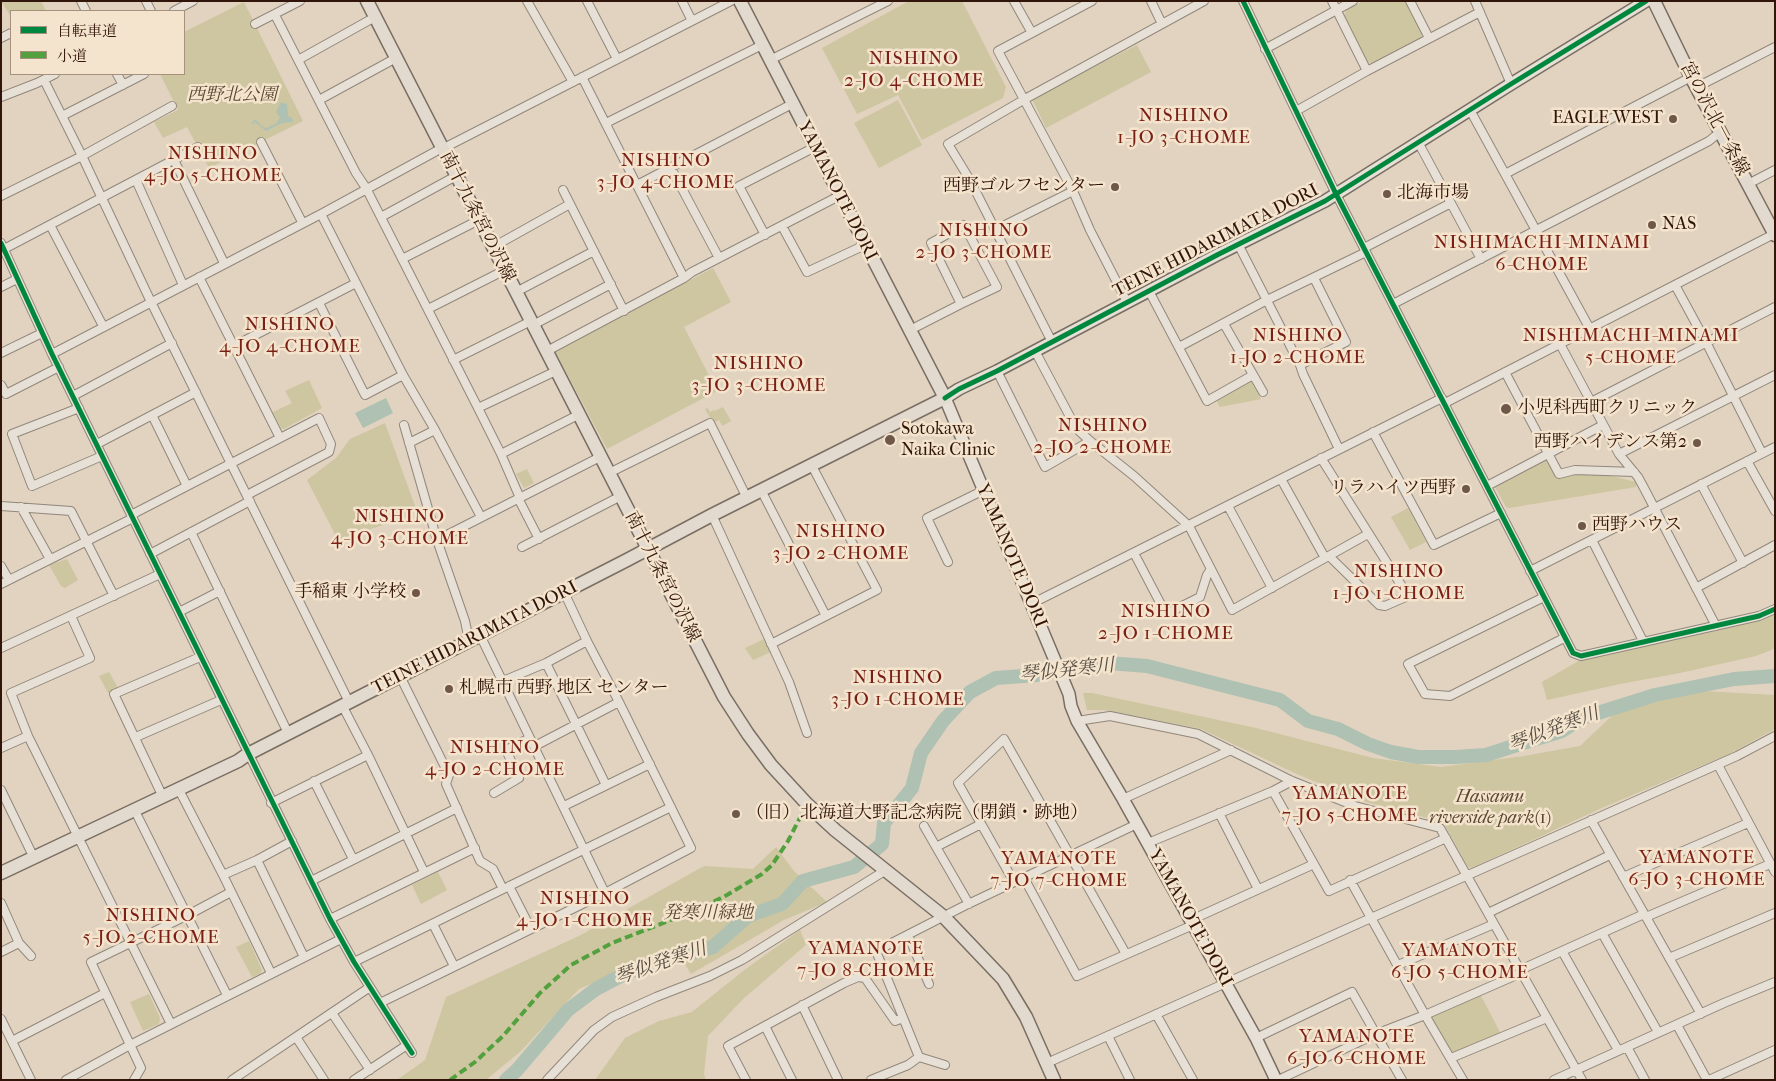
<!DOCTYPE html>
<html>
<head>
<meta charset="utf-8">
<style>
	body { margin:0 }
	#map { position:relative; width:1776px; height:1081px; overflow:hidden; background:#e1d3bf; font-family:"IM FELL French Canon","Noto Serif JP",serif }
	canvas { display:block }
	.frame { position:absolute; inset:0; border:2px solid #32150a; pointer-events:none }
	.legend { position:absolute; left:10px; top:10px; width:175px; height:65px; box-sizing:border-box; background:#f4e4cd; border:1px solid #a6917f; margin:0; padding:6px 9px; list-style:none; font-size:15px; color:#32150a }
	.legend li { display:flex; align-items:center; gap:10px; height:25px }
	.legend b { width:25px; border:1px solid #a6917f }
</style>
</head>
<body>
<div id="map">
<canvas width="1776" height="1081"></canvas>
<div class="frame"></div>
<ul class="legend">
<li><b style="height:6px;background:#00873e"></b>自転車道</li>
<li><b style="height:6px;background:#52a03e"></b>小道</li>
</ul>
</div>
<script>
const ctx = document.querySelector('canvas').getContext('2d');
ctx.lineJoin = 'round';
function paint(path, color) { ctx.fillStyle = color; ctx.fill(path, 'evenodd'); }
const toPath = rows => new Path2D(rows.map(r => 'M' + r).join(''));
function trace(path, color, width, dash) { ctx.strokeStyle = color; ctx.lineWidth = width; ctx.lineCap = dash ? 'butt' : 'round'; ctx.setLineDash(dash || []); ctx.stroke(path); }
function drawText(font, color, halo, rows, align = 'center') {
  ctx.font = font + ' "IM FELL French Canon","Noto Serif JP",serif'; ctx.lineWidth = 5; ctx.setLineDash([]); ctx.textBaseline = 'middle'; ctx.strokeStyle = halo; ctx.fillStyle = color; for (const [text, x, y, turn = 0] of rows) {
    ctx.save(); ctx.translate(x, y); ctx.rotate((+turn || 0) * Math.PI / 180); ctx.textAlign = isNaN(turn) ? turn : align; if (halo) ctx.strokeText(text, 0, 0); ctx.fillText(text, 0, 0); ctx.restore();
  }
}
paint(toPath([
	[1,1,41,1,46,11,11,11,11,17],
	[909,1,962,1,1006,87,1003,98,922,140,898,95,857,114,822,48],
	[1363,1,1406,1,1423,34,1421,38,1372,63,1367,62,1344,16,1346,10],
	[244,2,303,121,209,168,187,127,163,138,154,122,178,110,160,74,184,74,184,32],
	[1137,45,1151,72,1046,128,1033,101,1034,97],
	[898,100,922,145,879,168,854,123],
	[713,268,731,302,684,327,717,391,607,449,555,351],
	[309,380,322,408,284,429,281,428,273,412,292,403,285,391],
	[1251,381,1261,399,1220,407,1216,400],
	[723,407,731,421,722,426,719,420,713,423,705,409,708,408,710,412,714,410,715,411],
	[385,423,415,506,410,516,338,540,307,480,336,458,350,439],
	[1543,460,1547,461,1557,478,1575,474,1607,475,1636,482,1636,487,1509,508,1506,507,1495,487,1496,483],
	[527,469,534,483,524,488,516,474],
	[1408,508,1426,542,1410,550,1391,517],
	[67,559,78,580,65,588,61,586,49,565],
	[1775,614,1775,648,1769,651,1756,656,1680,673,1620,684,1547,700,1542,682,1582,659,1717,630],
	[764,639,771,652,753,660,745,648],
	[109,672,118,688,108,693,99,676],
	[1703,691,1775,695,1775,729,1727,755,1604,807,1472,868,1468,867,1443,822,1366,802,1299,775,1201,729,1104,710,1087,710,1083,693,1092,693,1256,728,1373,758,1441,767,1524,756,1580,746,1618,710],
	[776,847,794,871,827,902,784,920,691,974,684,963,665,953,579,989,521,1051,486,1080,397,1080,425,1060,446,997,579,936,704,866,753,869],
	[438,872,447,890,421,904,412,885],
	[800,930,806,945,743,999,708,1036,704,1074,706,1080,595,1080,625,1038,659,1021,692,1012,743,971],
	[249,941,262,970,260,974,252,977,236,947],
	[149,994,160,1018,159,1024,143,1031,130,1002],
	[1480,994,1501,1034,1453,1055,1450,1054,1431,1018,1432,1015]
]), '#cdc6a1');
paint(toPath([
	[281,102,287,104,288,116,292,118,293,122,282,123,266,131,255,122,253,124,251,124,255,119,263,127,267,128,277,123,280,117,276,112],
	[386,398,393,413,363,428,355,413]
]), '#afc1b2');
trace(toPath([
	[506,1080,517,1070,568,1010,596,989,628,972,713,947,748,916,782,904,803,881,854,867,882,844,884,823,912,788,921,753,943,721,970,692,996,678,1037,675,1077,667,1108,663,1147,666,1280,700,1308,721,1338,729,1368,744,1391,752,1418,757,1455,757,1486,755,1526,742,1562,731,1582,718,1655,695,1734,679,1775,676]
]), '#afc1b2', 14);
const street = toPath([
	[81,1,86,11],
	[146,1,151,11],
	[527,1,573,82],
	[587,1,617,59],
	[682,1,692,21],
	[1014,1,1032,33],
	[1092,1,998,51,1073,191,1090,230,1127,302],
	[1151,1,1162,24],
	[1243,1,1336,194,1573,653,1581,656,1759,616,1775,609],
	[1332,1,1367,71],
	[1410,1,1429,38],
	[1475,1,1511,84],
	[174,11,193,1],
	[275,15,356,173,366,188,478,408,501,454,520,498],
	[255,24,300,1],
	[1,38,11,33],
	[1265,49,1353,1],
	[298,60,375,17],
	[770,60,888,1],
	[117,74,123,85],
	[582,77,684,278],
	[44,80,82,156,151,302,349,702],
	[1697,87,1775,47],
	[1,97,37,83,55,74],
	[319,100,396,58],
	[1470,110,1590,329],
	[1296,111,1367,71,1480,12],
	[62,116,144,74],
	[606,123,762,45],
	[261,142,302,222],
	[1418,142,1481,259],
	[442,149,731,1],
	[174,160,224,263],
	[671,168,719,258],
	[1505,174,1691,77],
	[136,180,183,285],
	[1748,184,1775,170],
	[637,185,792,104],
	[563,190,624,311],
	[1,196,82,156,172,106],
	[321,214,403,375,435,430,481,517],
	[381,217,456,176],
	[50,225,103,326],
	[782,226,807,272,865,245],
	[995,230,1073,191],
	[765,235,739,186,815,147],
	[1,243,52,354,330,919,354,962,412,1053],
	[1238,244,1300,365,1303,374,1339,449],
	[493,247,570,204],
	[1364,248,1451,203],
	[4,249,198,147],
	[402,259,479,220],
	[199,277,280,438],
	[1675,285,1706,342,1762,453],
	[1,287,17,279],
	[1149,291,1207,401,1253,375],
	[516,292,594,251],
	[319,303,365,395,403,375],
	[1393,304,1709,141,1721,131],
	[428,309,505,270],
	[1224,324,1263,392],
	[533,325,611,284],
	[910,330,961,304,997,287,964,225,931,243,961,304],
	[1052,342,970,180,948,144,1025,99,1204,1],
	[1560,344,1619,454,1638,477,1644,488,1716,626],
	[234,346,356,283],
	[1179,347,1267,300,1366,252],
	[547,351,684,278,692,272,839,196],
	[1035,351,1076,428,1090,441,1134,476,1189,526,1232,610,1368,534],
	[1,353,42,333],
	[52,354,321,214,442,148],
	[453,360,531,321],
	[1300,365,1346,342,1314,278],
	[997,371,1045,467,1090,441],
	[1505,372,1559,474,1575,470,1634,472],
	[1,385,6,394,59,367],
	[73,396,172,343],
	[1591,402,1775,307],
	[1445,403,1774,234],
	[79,408,12,434,32,486,102,456],
	[478,408,556,371],
	[152,415,187,486],
	[404,425,437,540,465,621,469,641],
	[1373,432,1434,545,1501,513],
	[409,443,435,430],
	[97,444,196,392],
	[501,454,578,415],
	[1619,454,1775,375],
	[1321,458,1408,596,1385,606,1379,605,1329,556],
	[1747,461,1775,511],
	[609,473,710,423,747,498],
	[1281,479,1325,558],
	[1701,484,1743,563],
	[1487,486,1603,425],
	[761,490,826,616],
	[518,498,539,539],
	[1,506,71,511,114,596],
	[1228,506,1272,588],
	[21,507,50,559],
	[131,515,319,418,331,444,329,452,247,495],
	[712,515,789,682,807,733],
	[191,532,288,733],
	[437,540,600,457],
	[1592,540,1643,641],
	[522,547,621,496],
	[1134,553,1166,614,1200,597,1207,575,1211,569],
	[150,554,250,501],
	[948,562,927,518,984,490],
	[1,566,9,580],
	[1530,571,1775,447],
	[1,584,133,518],
	[1696,588,1775,545],
	[564,592,587,641,619,702,691,848,605,893],
	[1544,597,1408,664,1425,694,1450,696,1564,638],
	[1031,604,1442,398],
	[179,612,220,591],
	[771,644,877,590,811,464],
	[1,648,160,574],
	[546,663,606,785],
	[400,676,449,775,446,784,480,861,493,869,503,889],
	[503,681,546,663,587,641],
	[342,705,368,755,424,872],
	[1077,721,1110,716,1198,734,1292,781,1355,806,1440,828,1582,1080],
	[28,736,171,1024],
	[136,737,221,700],
	[535,746,619,702],
	[1,748,28,736,11,693,90,658,71,616],
	[1718,765,1775,872],
	[314,781,353,859],
	[178,788,223,875,271,973],
	[1,790,34,858],
	[1273,791,1329,891,1446,838],
	[494,793,519,778,506,750,530,738],
	[162,795,114,694,200,657],
	[1123,799,1231,750],
	[271,803,368,755],
	[564,806,650,764],
	[134,809,227,995],
	[1219,813,1258,889],
	[1591,820,1701,1014],
	[924,826,969,904],
	[1148,843,1273,791,1292,781],
	[936,847,981,824],
	[257,860,304,957],
	[223,875,257,860,292,841],
	[1623,877,1748,823],
	[1024,878,1077,976,1193,925],
	[1350,880,1425,1015,1463,1080],
	[311,881,457,808],
	[1014,882,958,783,1004,739,1126,954],
	[509,886,531,929],
	[1,903,19,943,31,956],
	[1488,913,1610,855],
	[1646,917,1770,864],
	[330,919,475,848],
	[1191,920,1314,864],
	[433,924,454,966],
	[1602,933,1658,1032],
	[908,935,929,984],
	[1562,951,1618,1050],
	[1,952,19,943],
	[1669,958,1775,913],
	[354,962,671,807],
	[1398,965,1494,924],
	[1520,970,1644,914],
	[380,1003,605,893,480,635],
	[802,1005,838,1080],
	[332,1013,370,1070],
	[1156,1014,1193,1080],
	[1,1019,31,1080],
	[1677,1025,1707,1080],
	[765,1026,792,1080],
	[1108,1036,1130,1080],
	[296,1037,324,1080],
	[1256,1038,1352,992,1402,1080],
	[12,1041,105,993],
	[1627,1047,1645,1080],
	[919,1057,876,951,964,906,1137,824],
	[1451,1058,1547,1018],
	[1047,1063,1371,918,1737,756,1775,736],
	[66,1080,130,1045,341,939],
	[134,1080,141,1068,91,962,188,915,231,892],
	[232,1080,370,987],
	[354,1080,407,1045],
	[547,1080,594,1030,612,1017,656,997,710,976,742,960,886,870],
	[746,1080,728,1046,844,983,858,977,865,978,895,1021,903,1018],
	[871,1080,908,1065,919,1057,945,1065],
	[1278,1080,1376,1034,1425,1015,1521,973],
	[1554,1080,1724,1003,1775,982],
	[1709,1080,1775,1050]
]);
const secondary = toPath([
	[1276,1080,1256,1038,1123,799,1077,721,1071,706,1069,694,945,398,959,389,997,371,1217,255,1325,201,1511,84,1646,1]
]);
const primary = toPath([
	[367,1,724,697,748,734,771,765,807,804,835,830,944,917,1003,979,1026,1017,1054,1080],
	[1654,1,1691,77,1775,235],
	[1,873,238,761,248,754,627,560,712,515,945,398,740,1]
]);
trace(street, '#92877b', 10);
trace(secondary, '#7a6e63', 14);
trace(primary, '#7a6e63', 15);
trace(street, '#e6e0d6', 8);
trace(secondary, '#e6e0d6', 11);
trace(primary, '#e2dacf', 12);
trace(toPath([
	[450,1080,475,1062,503,1036,540,993,571,965,612,943,699,909,727,895,762,874,772,865,788,841,807,804]
]), '#52a03e', 4, [8, 4]);
trace(toPath([
	[1243,1,1336,194,1573,653,1581,656,1759,616,1775,609],
	[1,243,52,354,330,919,354,962,412,1053],
	[945,398,959,389,997,371,1217,255,1325,201,1511,84,1646,1]
]), '#00873e', 5);
for (const [x, y, r, color] of [
	[1673,119,5,"#6f5849"],
	[1115,187,5,"#6f5849"],
	[1387,194,5,"#6f5849"],
	[1652,225,5,"#6f5849"],
	[1506,409,6,"#6f5849"],
	[890,440,6,"#6f5849"],
	[1697,443,5,"#6f5849"],
	[1466,489,5,"#6f5849"],
	[1582,526,5,"#6f5849"],
	[416,593,5,"#6f5849"],
	[449,689,5,"#6f5849"],
	[736,814,5,"#6f5849"]
]) { const dot = new Path2D(); dot.arc(x, y, r, 0, 2 * Math.PI); ctx.fillStyle = color; ctx.fill(dot); trace(dot, '#f4e4cd', 2); }
drawText('italic 18px', '#5b4730', '#f4e4cd', [
	["西野北公園",232,96],
	["Hassamu",1490,798],
	["riverside park(1)",1490,819],
	["発寒川緑地",708,914]
]);
drawText('18px', '#32150a', '#f4e4cd', [
	["EAGLE WEST",1663,119,"right"],
	["西野ゴルフセンター",1105,187,"right"],
	["北海市場",1397,194],
	["NAS",1662,225],
	["小児科西町クリニック",1517,409],
	["Sotokawa",901,430],
	["Naika Clinic",901,451],
	["西野ハイデンス第2",1687,443,"right"],
	["リラハイツ西野",1456,489,"right"],
	["西野ハウス",1592,526],
	["手稲東 小学校",406,593,"right"],
	["札幌市 西野 地区 センター",459,689],
	["（旧）北海道大野記念病院（閉鎖・跡地）",746,814]
], 'left');
drawText('18px', '#32150a', '#f4e4cd', [
	["宮の沢北一条線",1714,119,62],
	["YAMANOTE DORI",837,191,63],
	["南十九条宮の沢線",477,217,63],
	["TEINE HIDARIMATA DORI",1216,241,-27],
	["YAMANOTE DORI",1011,556,67],
	["南十九条宮の沢線",662,577,63],
	["TEINE HIDARIMATA DORI",475,638,-27],
	["YAMANOTE DORI",1190,918,61]
]);
ctx.letterSpacing = '1px';
drawText('19px', '#7a1f14', '#f4e4cd', [
	["NISHINO",914,59],
	["2-JO 4-CHOME",914,81],
	["NISHINO",1184,116],
	["1-JO 3-CHOME",1184,138],
	["NISHINO",213,154],
	["4-JO 5-CHOME",213,176],
	["NISHINO",666,161],
	["3-JO 4-CHOME",666,183],
	["NISHINO",984,231],
	["2-JO 3-CHOME",984,253],
	["NISHIMACHI-MINAMI",1542,243],
	["6-CHOME",1542,265],
	["NISHINO",290,325],
	["4-JO 4-CHOME",290,347],
	["NISHINO",1298,336],
	["1-JO 2-CHOME",1298,358],
	["NISHIMACHI-MINAMI",1631,336],
	["5-CHOME",1631,358],
	["NISHINO",759,364],
	["3-JO 3-CHOME",759,386],
	["NISHINO",1103,426],
	["2-JO 2-CHOME",1103,448],
	["NISHINO",400,517],
	["4-JO 3-CHOME",400,539],
	["NISHINO",841,532],
	["3-JO 2-CHOME",841,554],
	["NISHINO",1399,572],
	["1-JO 1-CHOME",1399,594],
	["NISHINO",1166,612],
	["2-JO 1-CHOME",1166,634],
	["NISHINO",898,678],
	["3-JO 1-CHOME",898,700],
	["NISHINO",495,748],
	["4-JO 2-CHOME",495,770],
	["YAMANOTE",1350,794],
	["7-JO 5-CHOME",1350,816],
	["YAMANOTE",1697,858],
	["6-JO 3-CHOME",1697,880],
	["YAMANOTE",1059,859],
	["7-JO 7-CHOME",1059,881],
	["NISHINO",585,899],
	["4-JO 1-CHOME",585,921],
	["NISHINO",151,916],
	["5-JO 2-CHOME",151,938],
	["YAMANOTE",866,949],
	["7-JO 8-CHOME",866,971],
	["YAMANOTE",1460,951],
	["6-JO 5-CHOME",1460,973],
	["YAMANOTE",1357,1037],
	["6-JO 6-CHOME",1357,1059]
]);
ctx.letterSpacing = '0px';
drawText('italic 19px', '#564e43', '#f4e4cd', [
	["琴似発寒川",1067,671,-6],
	["琴似発寒川",1554,730,-21],
	["琴似発寒川",661,964,-19]
]);
</script>
</body>
</html>
